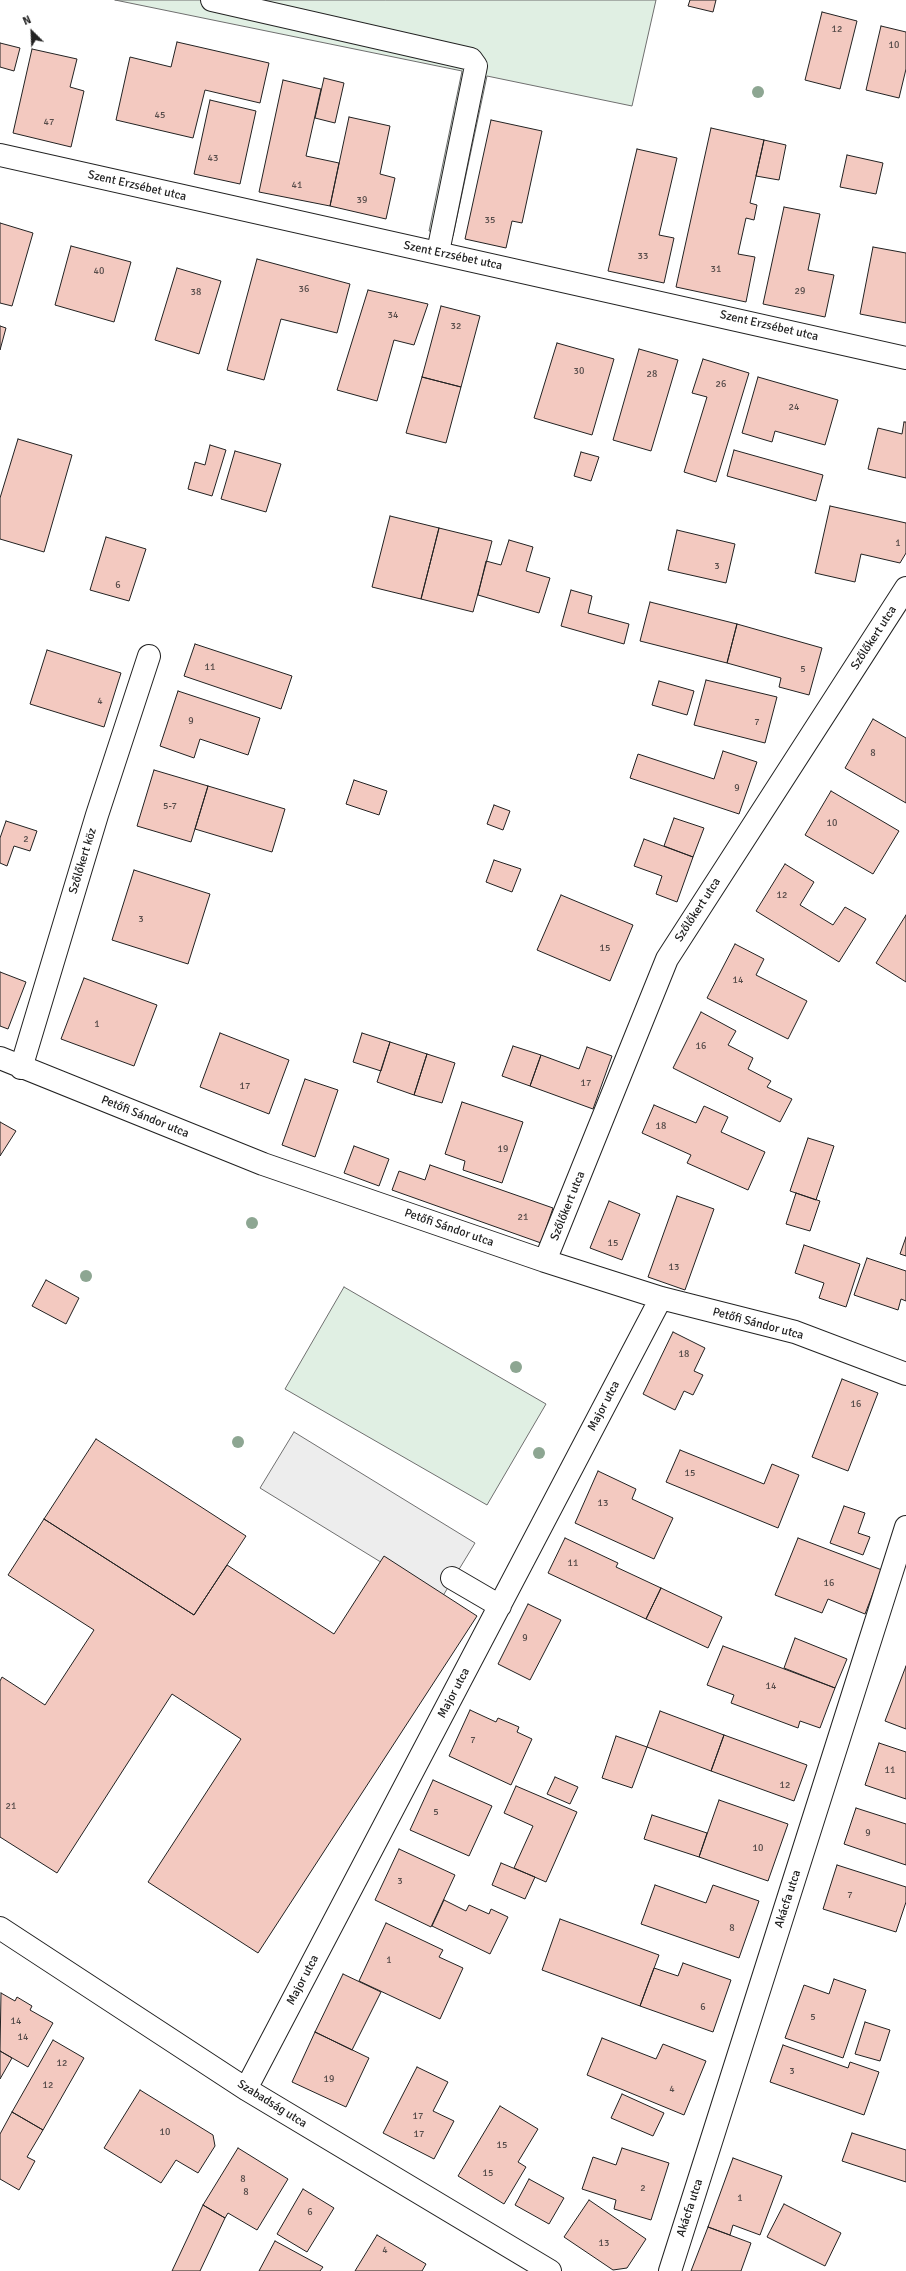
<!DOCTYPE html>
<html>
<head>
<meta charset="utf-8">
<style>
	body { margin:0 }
	#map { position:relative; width:906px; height:2271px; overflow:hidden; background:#fff; font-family:Signika,sans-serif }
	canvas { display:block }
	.north { position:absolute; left:12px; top:12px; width:40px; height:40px; -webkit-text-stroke:3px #fff; paint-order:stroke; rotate:336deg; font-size:11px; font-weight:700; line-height:16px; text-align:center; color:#222 }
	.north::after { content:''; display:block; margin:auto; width:14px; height:18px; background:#222; clip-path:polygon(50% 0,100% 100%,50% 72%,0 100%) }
</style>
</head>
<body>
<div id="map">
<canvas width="906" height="2271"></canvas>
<div class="north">N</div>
</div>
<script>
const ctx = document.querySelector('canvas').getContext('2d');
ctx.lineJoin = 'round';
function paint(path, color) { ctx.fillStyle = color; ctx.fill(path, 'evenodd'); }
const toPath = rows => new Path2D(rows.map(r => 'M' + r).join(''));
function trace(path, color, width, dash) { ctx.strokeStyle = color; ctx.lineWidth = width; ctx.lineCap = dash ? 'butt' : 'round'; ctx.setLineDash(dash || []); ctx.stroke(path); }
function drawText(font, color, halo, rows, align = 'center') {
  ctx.font = font + ' Signika,sans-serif'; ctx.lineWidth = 3; ctx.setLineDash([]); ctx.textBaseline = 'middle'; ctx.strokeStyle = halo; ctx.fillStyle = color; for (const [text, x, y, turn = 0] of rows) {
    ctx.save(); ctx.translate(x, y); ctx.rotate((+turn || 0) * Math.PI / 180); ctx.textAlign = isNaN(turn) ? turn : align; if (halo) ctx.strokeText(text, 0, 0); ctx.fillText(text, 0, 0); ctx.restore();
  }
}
const green = toPath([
	[115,0,656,0,632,106,487,76,453,236,429,231,462,71,115,0],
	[344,1287,546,1404,487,1505,285,1389,344,1287]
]);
paint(green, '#e0efe3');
trace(green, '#6f6f6f', 1);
const parking = toPath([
	[294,1432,475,1543,441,1599,260,1488,294,1432]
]);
paint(parking, '#ededed');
trace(parking, '#6f6f6f', 1);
const building = toPath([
	[690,0,716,0,713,12,688,6,690,0],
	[822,12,857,21,840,89,805,80,822,12],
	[881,26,906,32,906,69,899,98,866,90,881,26],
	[177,42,269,63,260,103,205,90,193,138,116,120,130,57,171,67,177,42],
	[0,43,20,48,14,71,0,67,0,43],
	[32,49,77,59,70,87,84,91,71,147,13,133,32,49],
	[324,78,344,83,335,123,315,118,324,78],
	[283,80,321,89,306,156,339,163,330,206,259,192,283,80],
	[210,100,256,111,240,184,194,174,210,100],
	[349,117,390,126,380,174,395,178,386,219,330,206,349,117],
	[491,120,542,131,522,223,512,221,506,248,465,239,491,120],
	[711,128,764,140,750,203,757,205,754,220,746,218,738,254,755,257,746,302,676,287,711,128],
	[764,140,786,145,779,180,756,176,764,140],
	[637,149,677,158,659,235,674,238,664,283,608,271,637,149],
	[847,155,883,163,876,194,840,187,847,155],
	[784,207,820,214,808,270,834,275,825,317,763,304,784,207],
	[0,223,33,233,12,306,0,303,0,223],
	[71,246,131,262,114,322,55,305,71,246],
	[873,247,906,253,906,323,860,314,873,247],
	[257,259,350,284,337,333,281,319,264,380,227,370,257,259],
	[177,268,221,281,199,354,155,340,177,268],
	[368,290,428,304,414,345,394,340,377,401,337,390,368,290],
	[441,306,480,316,461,387,422,377,441,306],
	[0,326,6,328,0,350,0,326],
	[557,343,614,359,592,435,534,418,557,343],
	[639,349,678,360,651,451,613,440,639,349],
	[703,359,749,373,716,482,684,472,707,397,692,393,703,359],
	[422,377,461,387,446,443,406,433,422,377],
	[758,377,838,400,825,445,775,431,772,442,742,433,758,377],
	[904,422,906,422,906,478,868,469,878,428,902,434,904,422],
	[18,439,72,455,44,552,0,539,0,498,18,439],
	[210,445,226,450,212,496,188,489,195,462,205,465,210,445],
	[734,450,823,475,816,501,727,476,734,450],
	[235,451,281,464,266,512,221,499,235,451],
	[581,452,599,457,591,481,574,476,581,452],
	[830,506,906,523,906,553,900,563,861,554,855,582,815,573,830,506],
	[390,516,439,528,421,599,372,587,390,516],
	[439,528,492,541,473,612,421,599,439,528],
	[677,530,735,544,726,583,668,570,677,530],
	[106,537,146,549,129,601,90,590,106,537],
	[509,540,533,547,526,571,550,578,539,613,478,595,486,561,501,565,509,540],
	[571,590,592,596,588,613,629,624,624,644,561,626,571,590],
	[650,602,737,624,727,663,640,641,650,602],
	[737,624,822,648,809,695,779,687,781,678,727,663,737,624],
	[195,644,292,676,281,709,184,676,195,644],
	[47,650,121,673,104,727,30,704,47,650],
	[706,680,777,697,765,743,694,725,706,680],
	[659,681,694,691,687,715,652,705,659,681],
	[178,691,260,718,248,755,200,739,194,758,160,746,178,691],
	[873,719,906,738,906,803,845,768,873,719],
	[723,751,757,762,739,814,630,778,638,754,714,779,723,751],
	[154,770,208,786,191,842,137,826,154,770],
	[354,780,387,791,379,815,346,804,354,780],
	[208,786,285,809,272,852,195,829,208,786],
	[831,791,899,831,873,874,805,835,831,791],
	[494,805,510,811,503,830,487,824,494,805],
	[674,818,704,828,693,857,664,846,674,818],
	[6,821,37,831,30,851,14,846,7,866,0,863,0,838,6,821],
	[644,839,693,857,677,902,656,894,662,876,634,866,644,839],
	[494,860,521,869,512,892,486,882,494,860],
	[785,864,814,882,800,905,833,925,845,907,866,919,839,962,756,911,785,864],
	[134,870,210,894,188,964,112,940,134,870],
	[561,895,633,925,610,981,537,950,561,895],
	[906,915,906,982,876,963,906,915],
	[735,944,764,959,756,975,807,1001,788,1039,707,998,735,944],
	[0,972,26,982,8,1029,0,1026,0,972],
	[84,978,157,1005,134,1066,61,1039,84,978],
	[701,1012,736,1031,728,1045,753,1058,748,1069,771,1081,767,1087,792,1099,780,1122,673,1068,701,1012],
	[220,1033,289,1060,269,1114,200,1087,220,1033],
	[362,1033,390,1042,381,1071,353,1062,362,1033],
	[390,1042,427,1054,414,1095,377,1082,390,1042],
	[513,1046,541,1055,530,1086,502,1076,513,1046],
	[587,1047,612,1056,593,1109,530,1086,541,1055,579,1069,587,1047],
	[427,1054,455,1063,442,1103,414,1095,427,1054],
	[305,1079,338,1090,315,1157,282,1145,305,1079],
	[462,1102,523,1122,502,1183,463,1170,465,1161,445,1154,462,1102],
	[654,1105,696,1123,704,1106,728,1117,721,1132,765,1152,748,1190,687,1163,691,1155,642,1133,654,1105],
	[0,1122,16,1131,0,1156,0,1122],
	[808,1138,834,1146,816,1200,790,1191,808,1138],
	[354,1146,389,1159,379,1186,344,1173,354,1146],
	[430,1165,553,1208,541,1243,392,1190,399,1171,425,1180,430,1165],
	[796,1193,820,1201,810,1231,786,1224,796,1193],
	[677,1196,714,1209,685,1290,648,1277,677,1196],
	[609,1201,640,1214,622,1260,590,1248,609,1201],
	[906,1237,906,1256,900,1254,906,1237],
	[804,1245,860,1264,846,1307,819,1298,824,1283,795,1273,804,1245],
	[867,1258,906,1271,906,1301,901,1299,898,1310,854,1295,867,1258],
	[46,1280,79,1298,66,1324,32,1306,46,1280],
	[673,1332,705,1348,694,1371,703,1375,693,1395,684,1391,675,1410,643,1394,673,1332],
	[842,1379,878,1393,848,1471,812,1457,842,1379],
	[96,1439,246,1536,194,1615,44,1519,96,1439],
	[680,1450,764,1484,772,1464,799,1475,778,1528,666,1482,680,1450],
	[598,1471,636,1489,632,1499,673,1518,654,1559,575,1523,598,1471],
	[844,1506,865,1513,858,1533,870,1537,863,1555,830,1543,844,1506],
	[44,1519,194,1615,227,1565,334,1634,384,1556,477,1616,258,1953,148,1882,241,1739,172,1694,57,1873,0,1837,0,1681,2,1677,45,1705,94,1630,8,1575,44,1519],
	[565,1538,618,1563,616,1567,661,1588,646,1619,548,1573,565,1538],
	[798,1538,882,1570,865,1614,828,1599,822,1613,775,1595,798,1538],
	[661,1588,722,1617,708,1648,646,1619,661,1588],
	[528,1604,561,1620,530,1680,498,1664,528,1604],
	[795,1638,847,1659,835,1688,784,1668,795,1638],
	[723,1646,835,1688,820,1728,800,1721,798,1728,731,1703,734,1695,707,1685,723,1646],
	[906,1666,906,1729,885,1721,906,1666],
	[470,1710,496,1722,498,1718,519,1727,517,1732,532,1739,511,1785,449,1756,470,1710],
	[660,1711,724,1735,711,1771,647,1747,660,1711],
	[724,1735,807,1765,794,1801,711,1771,724,1735],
	[616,1736,647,1747,632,1788,602,1778,616,1736],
	[879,1743,906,1752,906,1799,865,1785,879,1743],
	[555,1777,578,1787,570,1804,547,1794,555,1777],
	[433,1780,492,1806,469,1856,410,1830,433,1780],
	[516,1786,577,1812,546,1882,514,1868,533,1826,504,1813,516,1786],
	[719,1800,788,1824,768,1881,699,1857,719,1800],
	[856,1808,906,1824,906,1865,844,1844,856,1808],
	[652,1815,707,1833,699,1857,644,1839,652,1815],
	[399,1849,455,1875,431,1927,375,1900,399,1849],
	[501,1863,535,1877,525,1899,492,1885,501,1863],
	[837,1865,906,1887,906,1902,896,1932,823,1909,837,1865],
	[655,1885,706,1903,713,1885,759,1901,739,1958,641,1924,655,1885],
	[444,1900,466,1911,469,1905,489,1914,491,1909,508,1917,490,1954,432,1926,444,1900],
	[560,1919,659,1955,640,2006,542,1970,560,1919],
	[386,1923,443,1950,439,1957,463,1968,440,2019,359,1981,386,1923],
	[683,1963,731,1980,713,2032,640,2006,654,1968,678,1976,683,1963],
	[343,1974,381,1992,352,2050,315,2032,343,1974],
	[834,1979,866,1990,843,2058,785,2038,804,1985,829,1994,834,1979],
	[1,1993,15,2001,17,1997,32,2006,30,2010,53,2023,28,2067,0,2051,1,1993],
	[865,2022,890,2030,880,2061,855,2054,865,2022],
	[315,2032,369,2058,346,2107,292,2082,315,2032],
	[602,2038,656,2059,663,2044,706,2061,684,2115,587,2075,602,2038],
	[53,2040,84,2058,43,2130,12,2112,53,2040],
	[783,2045,848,2068,850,2062,879,2072,864,2115,770,2082,783,2045],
	[0,2051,12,2058,0,2079,0,2051],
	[417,2067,448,2082,433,2111,454,2121,434,2159,383,2133,417,2067],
	[140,2090,213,2135,215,2146,198,2173,176,2160,161,2183,104,2148,140,2090],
	[622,2094,664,2113,653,2136,611,2118,622,2094],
	[500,2106,538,2129,518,2162,526,2167,504,2204,458,2176,500,2106],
	[12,2112,43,2130,27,2157,35,2161,19,2190,0,2179,0,2134,12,2112],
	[852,2133,906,2150,906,2182,842,2161,852,2133],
	[238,2148,288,2179,257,2230,228,2213,225,2218,203,2205,238,2148],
	[622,2148,669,2163,651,2220,614,2209,616,2200,582,2189,593,2157,616,2165,622,2148],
	[733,2158,782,2176,760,2235,733,2225,730,2235,708,2227,733,2158],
	[529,2179,564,2198,549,2224,515,2205,529,2179],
	[303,2189,334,2208,307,2252,277,2234,303,2189],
	[589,2200,646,2239,627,2268,613,2270,564,2237,589,2200],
	[784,2204,841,2233,825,2266,767,2237,784,2204],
	[203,2205,225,2218,200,2271,172,2271,203,2205],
	[708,2227,751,2243,741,2271,691,2271,708,2227],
	[377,2235,426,2264,422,2271,355,2271,377,2235],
	[275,2241,323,2267,320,2271,259,2271,275,2241]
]);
paint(building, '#f3c9c0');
trace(building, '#222', 1);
const minor = toPath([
	[212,0,471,59,476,66,438,252],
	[0,155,906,358],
	[0,1058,263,1164,545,1261,661,1298,795,1332,906,1374],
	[21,1068,97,815,149,656],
	[545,1261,667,959,906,588],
	[452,1578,500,1606],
	[0,1928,246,2089,550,2271],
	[246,2089,661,1298],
	[670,2271,906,1527]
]);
trace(minor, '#222', 24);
trace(minor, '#fff', 22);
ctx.fillStyle = '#8da692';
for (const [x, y] of [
	[758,92],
	[252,1223],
	[86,1276],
	[516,1367],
	[238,1442],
	[539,1453]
]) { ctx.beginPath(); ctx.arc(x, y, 6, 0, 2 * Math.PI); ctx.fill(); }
drawText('10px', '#564c4a', null, [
	["12",837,29],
	["10",894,45],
	["45",160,115],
	["47",49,122],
	["43",213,158],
	["41",297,185],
	["39",362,200],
	["35",490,220],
	["33",643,256],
	["31",716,269],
	["40",99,271],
	["36",304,289],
	["29",800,291],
	["38",196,292],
	["34",393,315],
	["32",456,326],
	["30",579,371],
	["28",652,374],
	["26",721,384],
	["24",794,407],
	["1",898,543],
	["3",717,566],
	["6",118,585],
	["11",210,667],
	["5",803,669],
	["4",100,701],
	["9",191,721],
	["7",757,722],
	["8",873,753],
	["9",737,788],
	["5-7",170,806],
	["10",832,823],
	["2",26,839],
	["12",782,895],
	["3",141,919],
	["15",605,948],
	["14",738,980],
	["1",97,1024],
	["16",701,1046],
	["17",586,1083],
	["17",245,1086],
	["18",661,1126],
	["19",503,1149],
	["21",523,1217],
	["15",613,1243],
	["13",674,1267],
	["18",684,1354],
	["16",856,1404],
	["15",690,1473],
	["13",603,1503],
	["11",573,1563],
	["16",829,1583],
	["9",525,1638],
	["14",771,1686],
	["7",473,1740],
	["11",890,1770],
	["12",785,1785],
	["21",11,1806],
	["5",436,1812],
	["9",868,1833],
	["10",758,1848],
	["3",400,1881],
	["7",850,1895],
	["8",732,1928],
	["1",389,1960],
	["6",703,2007],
	["5",813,2017],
	["14",16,2021],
	["14",23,2037],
	["12",62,2063],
	["3",792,2071],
	["19",329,2079],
	["12",48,2085],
	["4",672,2089],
	["17",418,2116],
	["10",165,2132],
	["17",419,2134],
	["15",502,2145],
	["15",488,2173],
	["8",243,2179],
	["2",643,2188],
	["8",246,2192],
	["1",740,2198],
	["6",310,2212],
	["13",604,2243],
	["4",385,2250]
]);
drawText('12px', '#222', '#fff', [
	["Szent Erzsébet utca",137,186,13],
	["Szent Erzsébet utca",453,256,12],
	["Szent Erzsébet utca",769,326,13],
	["Szőlőkert utca",874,638,-57],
	["Szőlőkert köz",83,861,-73],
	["Szőlőkert utca",698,910,-57],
	["Petőfi Sándor utca",145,1117,22],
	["Szőlőkert utca",568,1206,-68],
	["Petőfi Sándor utca",449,1228,19],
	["Petőfi Sándor utca",758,1324,15],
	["Major utca",604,1406,-62],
	["Major utca",454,1693,-62],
	["Akácfa utca",788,1899,-72],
	["Major utca",303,1980,-62],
	["Szabadság utca",272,2104,32],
	["Akácfa utca",690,2208,-72]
]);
</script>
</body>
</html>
